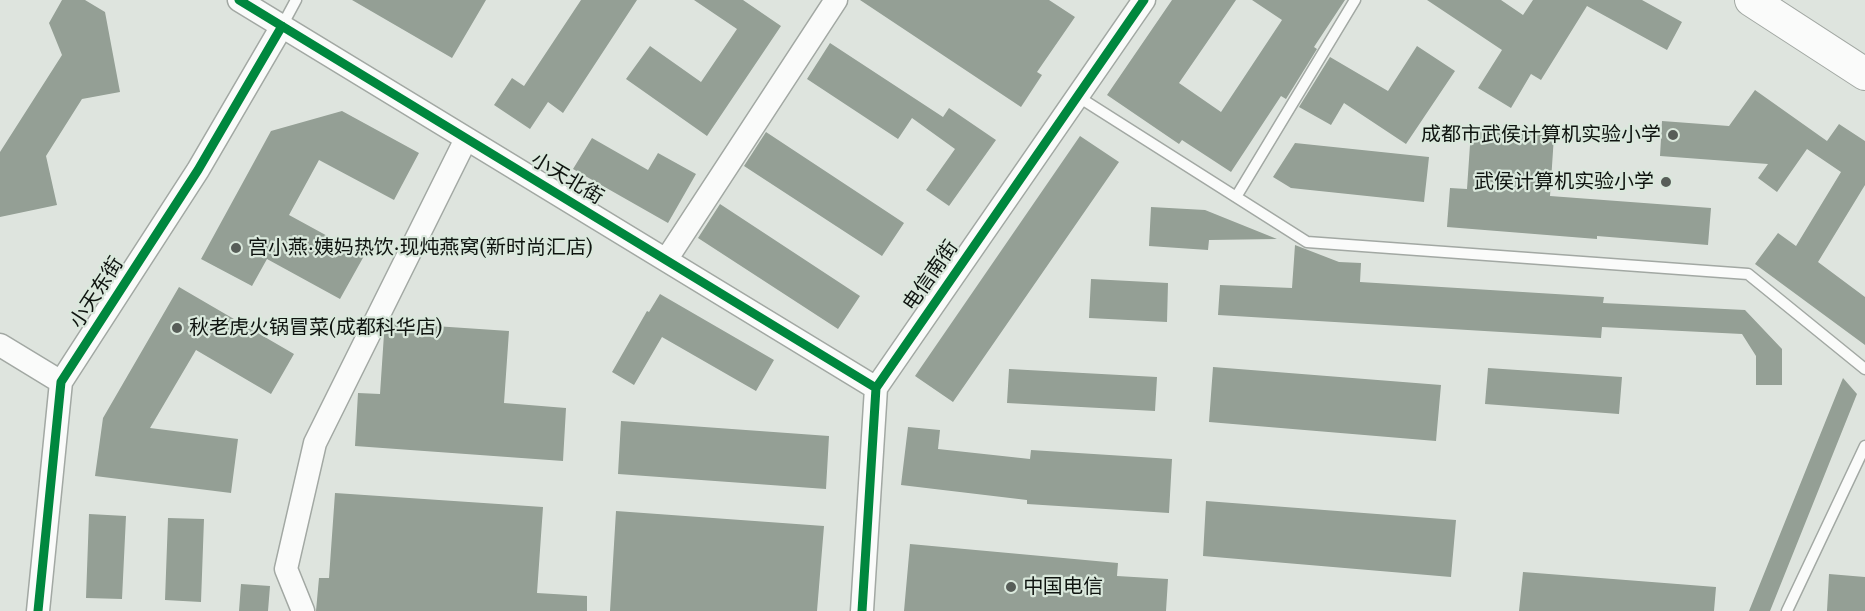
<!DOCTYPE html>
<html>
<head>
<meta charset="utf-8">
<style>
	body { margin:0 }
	canvas { display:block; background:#dee4de }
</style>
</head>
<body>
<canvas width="1865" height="611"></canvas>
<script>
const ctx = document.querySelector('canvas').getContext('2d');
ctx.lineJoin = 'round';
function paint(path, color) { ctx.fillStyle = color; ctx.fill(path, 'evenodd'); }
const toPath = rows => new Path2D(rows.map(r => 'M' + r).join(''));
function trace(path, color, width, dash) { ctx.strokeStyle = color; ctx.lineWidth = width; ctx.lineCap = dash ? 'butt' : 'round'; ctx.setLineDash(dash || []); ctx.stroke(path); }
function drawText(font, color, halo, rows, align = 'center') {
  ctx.font = font + ' "Libre Baskerville","Noto Sans SC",serif'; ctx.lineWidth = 4.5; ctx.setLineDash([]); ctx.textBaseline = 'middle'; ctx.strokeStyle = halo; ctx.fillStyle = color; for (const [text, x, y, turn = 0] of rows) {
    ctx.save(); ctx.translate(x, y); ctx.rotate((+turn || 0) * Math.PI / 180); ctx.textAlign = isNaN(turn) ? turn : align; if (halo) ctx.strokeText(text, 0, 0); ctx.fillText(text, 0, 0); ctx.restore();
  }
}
paint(toPath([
	[62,0,85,0,105,12,120,92,82,99,46,156,57,205,0,217,0,152,62,55,49,23],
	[352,0,486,0,452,58],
	[581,0,637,0,563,113,548,102,530,129,494,105,512,78,524,86],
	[694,0,743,0,781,26,707,136,626,79,650,46,701,82,737,29],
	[860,0,1049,0,1075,17,1037,72,1042,75,1021,107],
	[1172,0,1236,0,1179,83,1221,112,1282,20,1252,0,1345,0,1314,47,1317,49,1286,99,1281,96,1231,172,1182,140,1179,144,1107,95],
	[1427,0,1501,0,1523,15,1533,0,1642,0,1682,22,1667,50,1587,6,1541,80,1531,74,1511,108,1478,88,1502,50],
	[830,43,943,117,949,108,996,140,949,206,926,190,955,149,912,118,898,139,807,79],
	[1417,46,1455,71,1406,144,1344,103,1331,125,1299,107,1330,57,1388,91],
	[1755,90,1827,141,1839,124,1865,141,1865,185,1818,262,1865,297,1865,345,1755,264,1778,233,1796,246,1841,172,1807,149,1777,192,1758,178,1768,164,1660,156,1662,121,1729,126],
	[342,111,419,153,394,200,319,160,289,215,364,256,340,299,267,259,252,286,201,259,271,131],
	[1471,130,1554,136,1550,196,1711,208,1708,245,1597,236,1597,239,1447,227,1450,188,1467,189],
	[766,132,904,223,882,256,744,166],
	[1080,136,1119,162,953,402,915,376],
	[592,138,648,170,658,153,696,174,668,223,573,169],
	[1295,143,1429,157,1424,202,1291,188,1273,177],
	[720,204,860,296,838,329,698,238],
	[1151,207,1205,210,1277,239,1209,240,1208,250,1149,246],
	[1295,245,1339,262,1361,263,1360,282,1604,297,1603,303,1745,310,1782,349,1782,385,1756,385,1756,356,1742,334,1602,327,1601,338,1218,315,1220,285,1292,288],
	[1091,279,1168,283,1167,322,1089,318],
	[179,287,294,354,271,394,196,350,150,428,238,439,231,493,95,476,103,418],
	[660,294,774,360,756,391,662,337,634,385,612,372,647,311,649,312],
	[390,323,509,331,504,403,566,408,563,461,355,446,358,393,380,394,384,334],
	[1213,367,1441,385,1436,441,1209,422],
	[1488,368,1622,377,1619,414,1485,404],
	[1009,369,1157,377,1155,411,1007,403],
	[1843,378,1857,394,1770,611,1749,611],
	[621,421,829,436,826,489,618,474],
	[908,427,940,430,938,449,1030,459,1031,450,1172,459,1169,513,1027,504,1027,500,901,485],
	[335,493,543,507,537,593,587,596,587,611,316,611,319,578,329,578],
	[1206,501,1456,520,1451,577,1203,556],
	[616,511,824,526,817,611,610,611],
	[89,514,126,516,122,599,86,598],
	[168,518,204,519,201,602,165,600],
	[910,544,1118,563,1117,576,1168,579,1166,611,904,611],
	[1523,572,1716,587,1714,611,1519,611],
	[1829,574,1865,577,1865,611,1827,611],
	[241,584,270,586,268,611,239,611]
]), '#949f95');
const lane = toPath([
	[282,26,296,0],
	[1077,96,1307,242,1748,274,1865,369],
	[1236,197,1355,0],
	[1787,611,1865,446]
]);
const street = toPath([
	[239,0,876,388],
	[666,260,836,0],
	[0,345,61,382],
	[38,611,61,382,198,170,282,26],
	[303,611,286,569,315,443,466,139],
	[862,611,876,388,1144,0]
]);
const secondary = toPath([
	[1751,0,1865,74]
]);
trace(lane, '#a2a8a3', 13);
trace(street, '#a2a8a3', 25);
trace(secondary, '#a2a8a3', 34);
trace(lane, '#fafbfa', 10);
trace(street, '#fafbfa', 22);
trace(secondary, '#fafbfa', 32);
trace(toPath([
	[239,0,876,388],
	[38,611,61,382,198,170,282,26],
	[862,611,876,388,1144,0]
]), '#00873e', 9);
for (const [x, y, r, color] of [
	[1673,135,6,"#575d58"],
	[1666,182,6,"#575d58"],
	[236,248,6,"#575d58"],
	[177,328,6,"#575d58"],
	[1011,587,6,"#575d58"]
]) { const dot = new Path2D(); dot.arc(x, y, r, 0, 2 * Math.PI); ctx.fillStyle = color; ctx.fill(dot); trace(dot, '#dae8dc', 2); }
drawText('20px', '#0f1410', '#dae8dc', [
	["成都市武侯计算机实验小学",1661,135,"right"],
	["武侯计算机实验小学",1654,182,"right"],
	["宫小燕·姨妈热饮·现炖燕窝(新时尚汇店)",248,248],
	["秋老虎火锅冒菜(成都科华店)",189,328],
	["中国电信",1023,587]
], 'left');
drawText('20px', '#0f1410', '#dae8dc', [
	["小天北街",567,179,31],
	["电信南街",931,276,-55],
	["小天东街",97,293,-57]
]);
</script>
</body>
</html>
